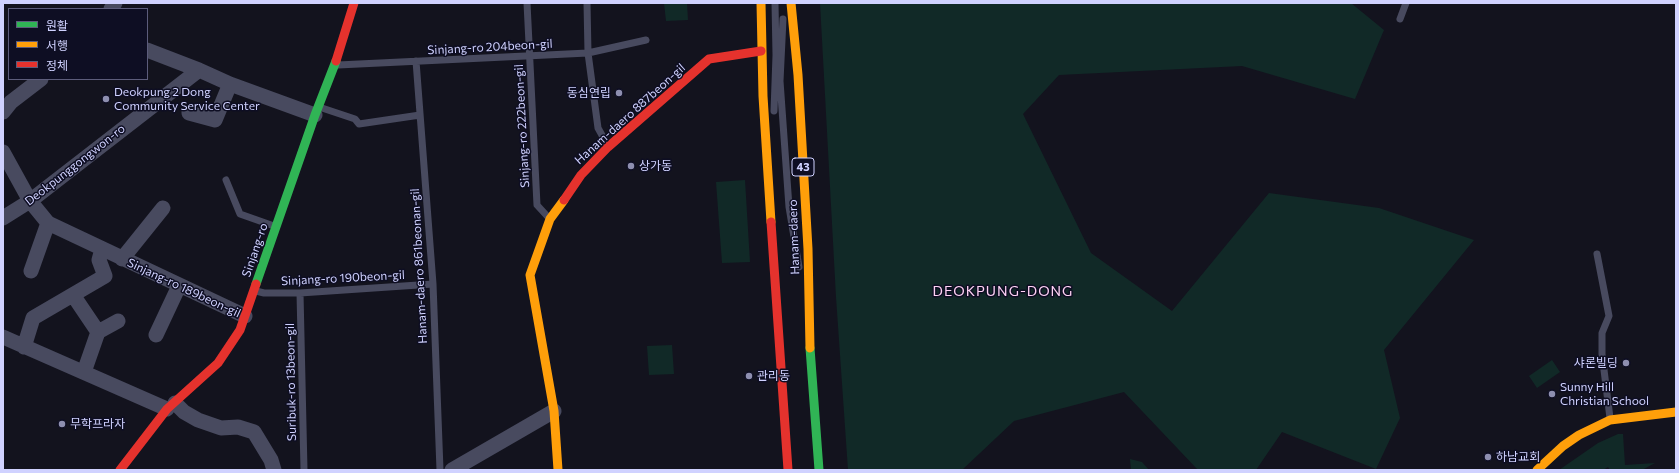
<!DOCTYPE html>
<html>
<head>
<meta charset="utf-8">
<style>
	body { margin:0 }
	#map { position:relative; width:1679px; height:473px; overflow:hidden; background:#13131e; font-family:Commissioner,"Noto Sans KR",sans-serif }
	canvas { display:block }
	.frame { position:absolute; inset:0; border:4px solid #d0d2ff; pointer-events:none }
	.legend { position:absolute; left:8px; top:8px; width:140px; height:72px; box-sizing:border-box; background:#0e0e23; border:1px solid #5c5c7b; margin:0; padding:5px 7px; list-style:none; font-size:12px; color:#d0d2ff }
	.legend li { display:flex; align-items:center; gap:8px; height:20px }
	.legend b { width:20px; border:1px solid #5c5c7b }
</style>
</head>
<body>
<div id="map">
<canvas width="1679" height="473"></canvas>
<div class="frame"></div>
<ul class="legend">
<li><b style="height:5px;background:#30b455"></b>원활</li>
<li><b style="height:5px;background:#ff9f0a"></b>서행</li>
<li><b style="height:5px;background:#e5322d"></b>정체</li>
</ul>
</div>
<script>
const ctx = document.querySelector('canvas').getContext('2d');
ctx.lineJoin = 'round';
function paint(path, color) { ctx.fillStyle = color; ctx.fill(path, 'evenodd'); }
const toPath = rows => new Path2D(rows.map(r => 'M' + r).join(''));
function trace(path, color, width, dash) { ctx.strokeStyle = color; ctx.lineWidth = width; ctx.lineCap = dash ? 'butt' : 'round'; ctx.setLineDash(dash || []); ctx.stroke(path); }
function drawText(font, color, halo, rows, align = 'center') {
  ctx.font = font + ' Commissioner,"Noto Sans KR",sans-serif'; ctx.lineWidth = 3; ctx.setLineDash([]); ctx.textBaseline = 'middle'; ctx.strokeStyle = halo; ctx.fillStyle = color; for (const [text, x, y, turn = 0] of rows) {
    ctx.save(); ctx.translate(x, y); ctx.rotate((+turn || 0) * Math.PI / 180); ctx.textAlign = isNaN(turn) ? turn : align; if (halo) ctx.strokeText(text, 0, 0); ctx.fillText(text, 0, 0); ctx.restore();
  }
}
paint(toPath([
	[664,3,687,3,688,20,666,21],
	[820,3,1351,3,1384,30,1355,99,1242,66,1059,75,1023,114,1091,253,1172,311,1269,193,1379,208,1474,240,1384,350,1400,418,1376,469,1282,432,1256,470,1198,470,1124,392,1014,421,962,470,848,470,836,297],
	[745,180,750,262,722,263,716,182],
	[672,345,674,374,649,375,647,346],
	[1552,360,1560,372,1537,388,1529,376],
	[1618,434,1623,434,1625,465,1655,463,1642,470,1610,470,1608,467,1603,470,1559,470,1598,443],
	[1130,459,1142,462,1149,470,1131,470]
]), '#112927');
trace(toPath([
	[527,3,537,205,548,217],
	[587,3,588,53,598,128,608,146],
	[783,19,780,81,789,207,799,267],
	[1400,19,1406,3],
	[416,61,433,284,440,470],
	[338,65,588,53,646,40],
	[319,107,355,119,359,124,420,115],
	[774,111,776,55,775,3],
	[226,180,240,214,274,226],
	[1597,254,1609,316,1602,333,1602,354,1610,418],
	[256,291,264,293,300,293,433,284],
	[300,293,304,470]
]), '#484a5f', 7);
trace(toPath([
	[111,9,115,3],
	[147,50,199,70],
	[3,112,11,102,41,79],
	[189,113,215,120,230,84],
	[3,152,30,201,48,223,245,316],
	[3,218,30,201,199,70,230,84,315,115],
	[122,259,163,208],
	[31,271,48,223],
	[73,295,98,332],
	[156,335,179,286],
	[3,337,167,409],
	[24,347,33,318,105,276,99,260,102,249],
	[84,372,98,332,118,321],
	[175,403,184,412,198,420,221,428,238,427,254,432,271,460,274,470],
	[452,470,554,411]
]), '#484a5f', 15);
trace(toPath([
	[256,284,315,115,336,61],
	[810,348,819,470]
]), '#30b455', 9);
trace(toPath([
	[761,3,763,96,771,222],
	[791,3,798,75,808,249,810,348],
	[558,470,554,411,530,275,550,219,564,200],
	[1537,470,1563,446,1579,435,1610,420,1676,412]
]), '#ff9f0a', 9);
trace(toPath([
	[336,61,354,3],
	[564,200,581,175,608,147,709,59,761,51],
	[771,222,788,470],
	[120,470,167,409,218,363,240,330,256,284]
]), '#e5322d', 9);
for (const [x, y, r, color] of [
	[619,93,4,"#8e8fb0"],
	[106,99,4,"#8e8fb0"],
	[631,166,4,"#8e8fb0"],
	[1626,363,4,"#8e8fb0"],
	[749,376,4,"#8e8fb0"],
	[1552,394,4,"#8e8fb0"],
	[62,424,4,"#8e8fb0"],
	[1488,457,4,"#8e8fb0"]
]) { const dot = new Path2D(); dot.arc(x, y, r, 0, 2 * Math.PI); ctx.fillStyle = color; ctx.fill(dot); trace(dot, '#0e0e23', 1.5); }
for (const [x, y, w] of [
	[803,167,22]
]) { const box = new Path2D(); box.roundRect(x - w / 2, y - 9, w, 18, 3); ctx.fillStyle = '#0e0e23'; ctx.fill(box); trace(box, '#d0d2ff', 1); }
drawText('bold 11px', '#d0d2ff', null, [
	["43",803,167]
]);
drawText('12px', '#d0d2ff', '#0e0e23', [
	["Sinjang-ro 204beon-gil",490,47,-3],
	["Hanam-daero 887beon-gil",630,114,-42],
	["Sinjang-ro 222beon-gil",522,126,-93],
	["Deokpunggongwon-ro",75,165,-38],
	["Hanam-daero",794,237,-92],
	["Sinjang-ro",255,250,-71],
	["Hanam-daero 861beonan-gil",419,266,-93],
	["Sinjang-ro 190beon-gil",343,278,-3],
	["Sinjang-ro 189beon-gil",184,288,25],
	["Suribuk-ro 13beon-gil",291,382,-91]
]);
drawText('12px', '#d0d2ff', '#0e0e23', [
	["Deokpung 2 Dong",114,92],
	["Community Service Center",114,106],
	["동심연립",611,93,"right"],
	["상가동",639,166],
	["샤론빌딩",1618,363,"right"],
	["관리동",757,376],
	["Sunny Hill",1560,387],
	["Christian School",1560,401],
	["무학프라자",70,424],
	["하남교회",1496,457]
], 'left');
ctx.letterSpacing = '1px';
drawText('14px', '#ffd2f5', '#0e0e23', [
	["DEOKPUNG-DONG",1003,291]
]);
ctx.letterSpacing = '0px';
</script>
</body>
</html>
